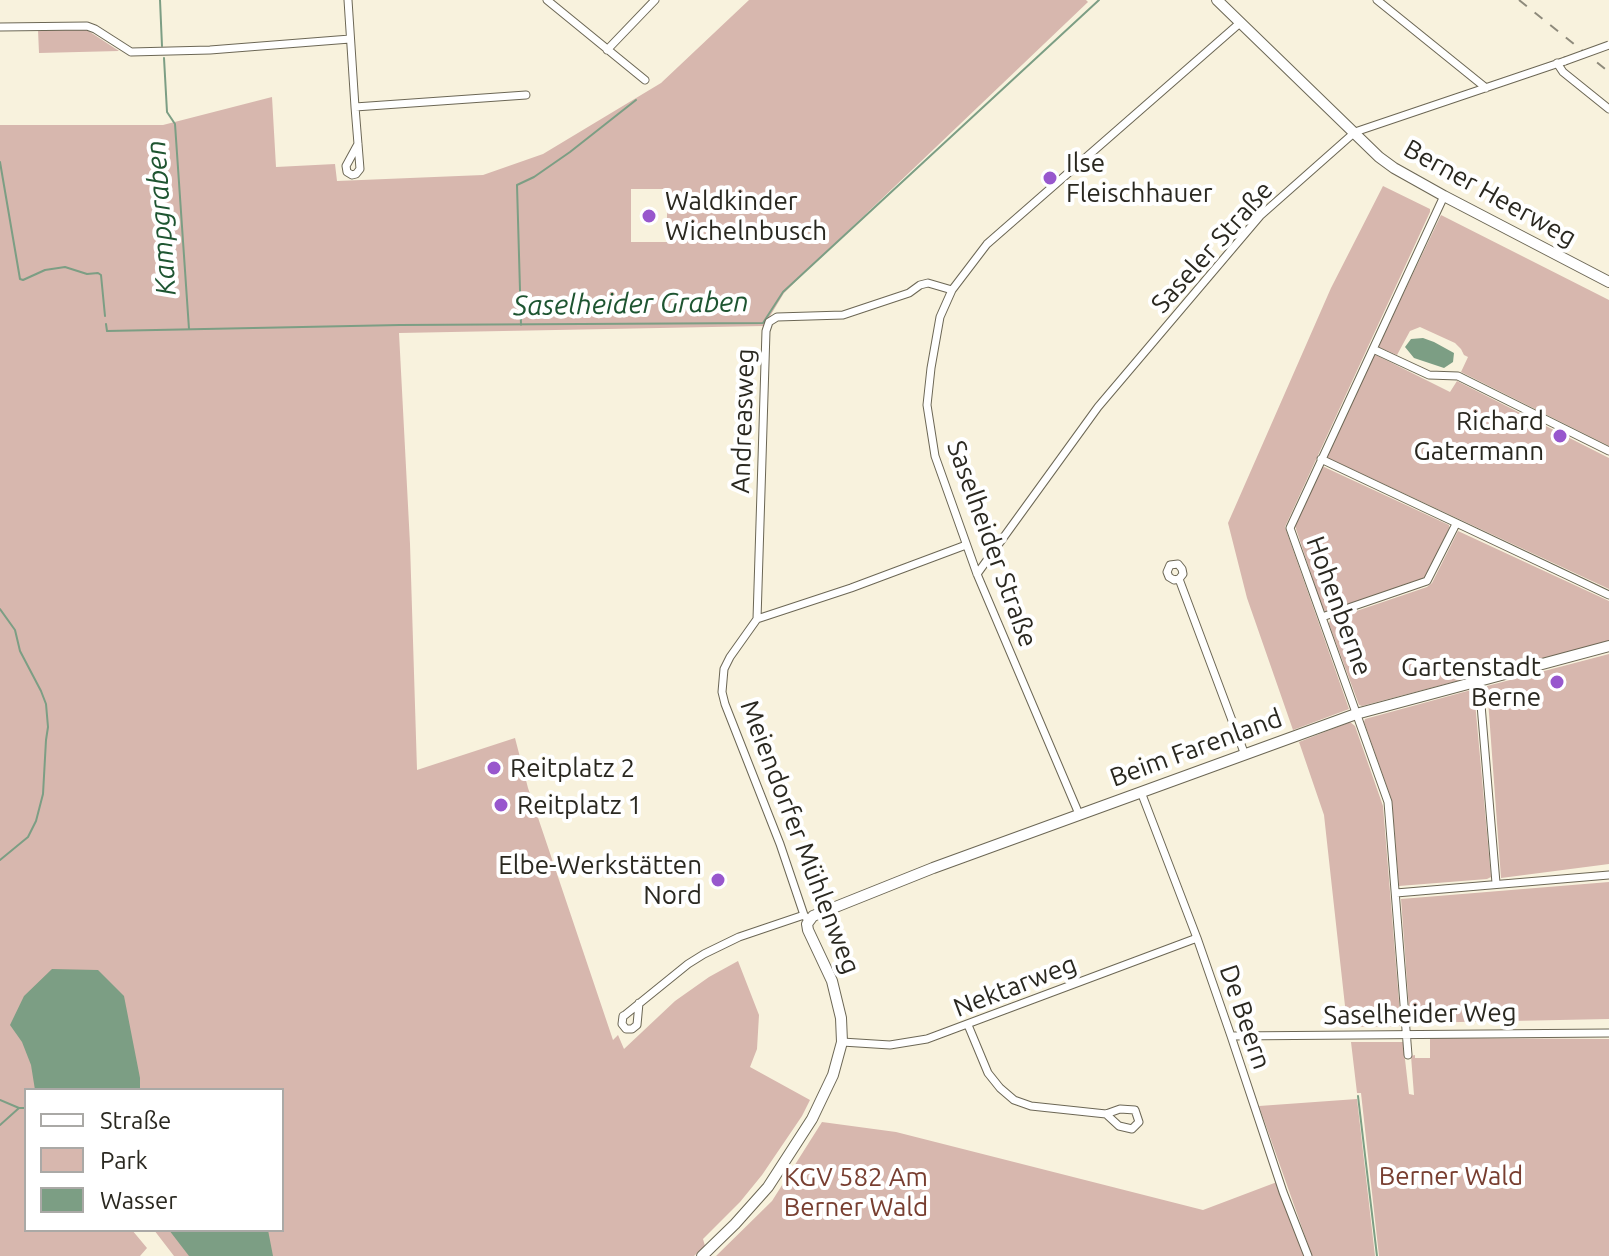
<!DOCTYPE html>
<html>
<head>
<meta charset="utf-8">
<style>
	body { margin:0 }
	#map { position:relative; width:1609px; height:1256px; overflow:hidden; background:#f8f2dd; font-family:Ubuntu,sans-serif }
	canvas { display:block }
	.legend { position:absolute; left:24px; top:1088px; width:260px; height:144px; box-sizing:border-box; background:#fff; border:2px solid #aaa9a6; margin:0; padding:10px 14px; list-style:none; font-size:24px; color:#2a2820 }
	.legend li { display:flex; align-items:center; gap:16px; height:40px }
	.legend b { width:40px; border:2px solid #aaa9a6 }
</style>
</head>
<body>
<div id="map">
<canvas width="1609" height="1256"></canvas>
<ul class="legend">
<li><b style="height:10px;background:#fff"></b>Straße</li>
<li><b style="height:22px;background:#d7b7ae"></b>Park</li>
<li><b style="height:22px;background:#7c9e84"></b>Wasser</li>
</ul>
</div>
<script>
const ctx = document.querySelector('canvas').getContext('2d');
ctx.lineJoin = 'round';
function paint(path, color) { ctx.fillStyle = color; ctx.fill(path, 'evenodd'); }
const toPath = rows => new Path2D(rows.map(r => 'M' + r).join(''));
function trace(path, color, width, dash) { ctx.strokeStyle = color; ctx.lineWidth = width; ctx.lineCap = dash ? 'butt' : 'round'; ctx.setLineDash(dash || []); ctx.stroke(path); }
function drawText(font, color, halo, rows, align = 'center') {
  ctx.font = font + ' Ubuntu,sans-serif'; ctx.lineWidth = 8; ctx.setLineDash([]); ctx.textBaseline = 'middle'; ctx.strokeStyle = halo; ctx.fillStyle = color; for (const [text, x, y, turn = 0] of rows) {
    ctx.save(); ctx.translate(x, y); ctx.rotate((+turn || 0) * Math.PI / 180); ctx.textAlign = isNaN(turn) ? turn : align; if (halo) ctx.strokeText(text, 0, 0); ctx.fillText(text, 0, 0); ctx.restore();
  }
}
paint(toPath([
	[749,0,1086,0,1088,2,805,272,784,293,764,326,399,333,410,544,417,770,515,738,528,788,613,1040,618,1035,624,1049,675,1001,709,977,738,961,759,1015,757,1049,750,1067,810,1100,802,1116,762,1175,740,1202,703,1239,705,1246,694,1256,174,1256,154,1230,282,1230,282,1090,26,1090,26,1230,132,1230,147,1248,140,1256,0,1256,0,125,163,125,272,97,276,167,335,164,337,181,483,175,543,154,661,83],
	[631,189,667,189,667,242,631,242],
	[84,28,119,51,39,53,38,30],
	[1383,186,1430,209,1430,212,1285,527,1349,709,1293,730,1247,598,1228,523,1331,288],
	[1441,215,1609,300,1609,446,1461,372,1468,357,1464,355,1461,349,1455,343,1420,327,1410,331,1397,355,1378,347],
	[1374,354,1450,392,1457,381,1609,458,1609,589,1326,457],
	[1322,466,1449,525,1449,528,1427,575,1421,581,1327,612,1323,610,1295,526],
	[1458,531,1609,601,1609,641,1362,706,1359,705,1329,624,1330,620,1427,587,1432,583],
	[1609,654,1609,864,1501,878,1487,686],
	[1471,690,1474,691,1491,877,1487,879,1399,886,1392,801,1364,722,1365,719],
	[1350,722,1355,726,1383,806,1401,1026,1351,1027,1347,1024,1324,815,1299,742],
	[1609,882,1609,1019,1410,1023,1401,899],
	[1430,1038,1609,1039,1609,1256,1379,1256,1361,1093,1357,1093,1351,1042,1403,1042,1409,1094,1414,1095,1411,1056,1415,1055,1415,1058,1430,1058],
	[1357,1099,1375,1256,1312,1256,1259,1106],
	[822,1122,896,1132,1203,1210,1277,1182,1304,1256,716,1256,772,1201]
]), '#d7b7ae');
paint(toPath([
	[1423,338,1434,342,1454,353,1453,362,1444,368,1414,358,1405,347,1411,339],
	[52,969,98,970,124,996,140,1078,140,1090,35,1090,31,1065,22,1042,10,1025,24,996],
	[169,1230,268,1230,273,1256,189,1256]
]), '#7c9e84');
trace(toPath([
	[160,0,162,46],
	[164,58,167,112,175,124,189,329],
	[0,162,20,279,23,280,45,270,65,267,87,274,98,273,101,275,105,316],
	[106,324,107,331,400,325,763,323,783,292,1099,0],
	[521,325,517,185,534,177,570,152,636,100],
	[0,609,15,630,20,651,41,691,46,704,48,727,46,740,43,794,36,821,28,837,0,860],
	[1358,1096,1377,1256],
	[0,1100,19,1108,26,1108],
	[0,1125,19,1108]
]), '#7c9e84', 2);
const street = toPath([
	[348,0,355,107,358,144,360,169,356,174,352,175,347,172,346,166,358,144],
	[547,0,645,80],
	[1377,0,1486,88],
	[0,27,87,26,95,29,131,52,210,50,350,39],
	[607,50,655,0],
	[1557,63,1563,72,1609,109],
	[355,107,526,95],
	[1373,349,1429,375,1458,376,1609,451],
	[1321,459,1609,595],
	[977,574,1098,407,1260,216,1355,132,1565,61],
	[1179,579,1174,580,1169,577,1167,572,1170,565,1178,564,1182,569,1183,574,1179,579,1245,755],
	[1322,617,1427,581,1456,524],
	[757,619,766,331,769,322,777,317,843,315,909,293,920,285,928,283,952,290],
	[1479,681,1496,883],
	[1141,792,1197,938,1231,1036,1283,1192,1308,1256],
	[1079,814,977,574,935,456,927,405,931,368,940,317,952,290,987,244,1241,22],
	[1396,893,1609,875],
	[809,921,804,915,780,844,725,704,722,692,724,669,730,657,757,619,851,588,966,545],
	[639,1003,637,1025,632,1029,626,1029,622,1024,623,1016,625,1015,688,964,704,954,739,937,804,915],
	[968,1025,988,1073,1000,1088,1014,1100,1031,1106,1106,1114,1120,1109,1135,1110,1139,1122,1132,1129,1119,1126,1106,1114],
	[1231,1036,1609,1033],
	[842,1042,890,1045,927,1039,1197,938],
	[1408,1055,1388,802,1290,528,1444,196]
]);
const secondary = toPath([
	[1217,0,1379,157,1394,168,1444,196,1609,282],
	[702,1256,735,1224,768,1187,812,1119,833,1075,842,1042,841,1018,832,981,808,930,807,924,813,916,933,868,1356,714,1609,646]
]);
trace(street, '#6c6755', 9);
trace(secondary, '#6c6755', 12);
trace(street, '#fff', 7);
trace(secondary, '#fff', 10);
trace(toPath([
	[1519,0,1609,72]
]), '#8e8a7b', 2, [10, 10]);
const streetBridge = toPath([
	[1565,61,1609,45]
]);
trace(streetBridge, '#6c6755', 9, []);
trace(streetBridge, '#fff', 7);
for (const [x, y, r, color] of [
	[1050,178,8,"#9857cd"],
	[649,216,8,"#9857cd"],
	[1560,436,8,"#9857cd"],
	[1557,682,8,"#9857cd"],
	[494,768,8,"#9857cd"],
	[501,805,8,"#9857cd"],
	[718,880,8,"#9857cd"]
]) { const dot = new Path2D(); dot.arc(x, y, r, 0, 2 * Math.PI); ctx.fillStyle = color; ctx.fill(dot); trace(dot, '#fff', 3); }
drawText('26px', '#2a2820', '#fff', [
	["Ilse",1066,163],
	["Fleischhauer",1066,193],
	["Waldkinder",665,201],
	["Wichelnbusch",665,231],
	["Richard",1544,421,"right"],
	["Gatermann",1544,451,"right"],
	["Gartenstadt",1541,667,"right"],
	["Berne",1541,697,"right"],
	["Reitplatz 2",510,768],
	["Reitplatz 1",517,805],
	["Elbe-Werkstätten",702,865,"right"],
	["Nord",702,895,"right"]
], 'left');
drawText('26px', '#2a2820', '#fff', [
	["Berner Heerweg",1490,193,29],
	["Saseler Straße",1212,247,-48],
	["Andreasweg",743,421,-88],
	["Saselheider Straße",992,544,70],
	["Hohenberne",1339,606,70],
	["Beim Farenland",1196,748,-20],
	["Meiendorfer Mühlenweg",800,837,69],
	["Nektarweg",1015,986,-21],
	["Saselheider Weg",1420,1014,-1],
	["De Beern",1245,1017,71]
]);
drawText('26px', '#783e30', '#fff', [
	["Berner Wald",1451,1176],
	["KGV 582 Am",856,1177],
	["Berner Wald",856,1207]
]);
drawText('italic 28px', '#1e5531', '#fff', [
	["Kampgraben",161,218,-94],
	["Saselheider Graben",631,304,-1]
]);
</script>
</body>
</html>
